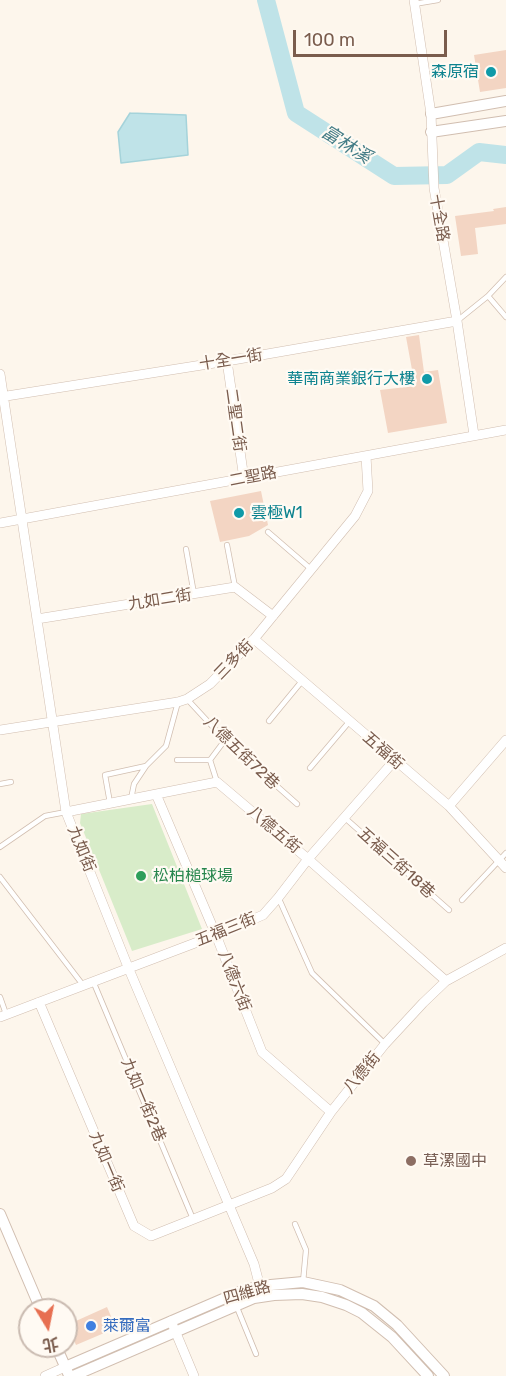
<!DOCTYPE html>
<html>
<head>
<meta charset="utf-8">
<style>
	body { margin:0 }
	#map { position:relative; width:506px; height:1376px; overflow:hidden; background:#fdf6ec; font-family:Rubik,"Noto Sans TC",sans-serif }
	canvas { display:block }
	.north { position:absolute; left:18px; top:1298px; width:60px; height:60px; box-sizing:border-box; background:#fffaf3; border:2px solid #cabbb1; border-radius:50%; rotate:170deg; font-size:16px; font-weight:700; line-height:24px; text-align:center; color:#7a5c4d }
	.north::after { content:''; display:block; margin:auto; width:21px; height:27px; background:#e76f51; clip-path:polygon(50% 0,100% 100%,50% 72%,0 100%) }
	.scale { position:absolute; left:293px; top:30px; width:154px; height:27px; box-sizing:border-box; border:3px solid #7a5c4d; border-top:0; padding-left:8px; font-size:18px; line-height:21px; white-space:nowrap; color:#7a5c4d; -webkit-text-stroke:4px #fffaf3; paint-order:stroke }
</style>
</head>
<body>
<div id="map">
<canvas width="506" height="1376"></canvas>
<div class="north">北</div>
<div class="scale">100 m</div>
</div>
<script>
const ctx = document.querySelector('canvas').getContext('2d');
ctx.lineJoin = 'round';
function paint(path, color) { ctx.fillStyle = color; ctx.fill(path, 'evenodd'); }
const toPath = rows => new Path2D(rows.map(r => 'M' + r).join(''));
function trace(path, color, width, dash) { ctx.strokeStyle = color; ctx.lineWidth = width; ctx.lineCap = dash ? 'butt' : 'round'; ctx.setLineDash(dash || []); ctx.stroke(path); }
function drawText(font, color, halo, rows, align = 'center') {
  ctx.font = font + ' Rubik,"Noto Sans TC",sans-serif'; ctx.lineWidth = 4.5; ctx.setLineDash([]); ctx.textBaseline = 'middle'; ctx.strokeStyle = halo; ctx.fillStyle = color; for (const [text, x, y, turn = 0] of rows) {
    ctx.save(); ctx.translate(x, y); ctx.rotate((+turn || 0) * Math.PI / 180); ctx.textAlign = isNaN(turn) ? turn : align; if (halo) ctx.strokeText(text, 0, 0); ctx.fillText(text, 0, 0); ctx.restore();
  }
}
paint(toPath([
	[152,804,202,929,132,951,80,823,81,814]
]), '#d8ecc9');
const water = toPath([
	[130,113,186,115,188,155,121,163,118,132,130,113]
]);
paint(water, '#bfe3e8');
trace(water, '#a5d3da', 1.5);
trace(toPath([
	[266,0,296,113,394,176,447,175,479,152,506,155]
]), '#bfe3e8', 18);
paint(toPath([
	[506,50,506,88,480,92,474,55],
	[506,207,506,224,475,228,478,254,461,256,455,216,494,211,493,209],
	[419,335,424,372,438,370,447,423,388,433,380,390,415,386,406,337],
	[261,491,268,525,249,536,220,542,210,501],
	[107,1307,116,1328,76,1345,67,1325]
]), '#f3d5c3');
const service = toPath([
	[414,4,438,0],
	[488,296,506,317],
	[457,321,488,296,506,277],
	[268,532,312,570],
	[227,545,235,587],
	[186,549,194,594],
	[187,699,225,740,297,804],
	[269,721,302,681],
	[177,760,210,760],
	[310,768,349,722],
	[217,782,210,760,225,740],
	[0,784,11,782],
	[131,799,134,784,146,766,166,746,178,702],
	[110,803,105,775,146,766],
	[345,818,449,910],
	[0,847,45,816,66,812],
	[0,877,83,985],
	[279,899,312,973,385,1044],
	[462,900,506,853],
	[93,981,193,1219],
	[0,997,6,1014],
	[295,1224,306,1250,303,1282],
	[236,1305,256,1354]
]);
const minor = toPath([
	[414,0,431,114,434,188,457,321,474,435],
	[227,361,244,479],
	[0,374,66,812,128,967,254,1264,261,1291],
	[0,397,227,361,457,321],
	[0,523,506,430],
	[37,619,235,587,273,616],
	[254,639,449,806,506,868],
	[0,730,178,702,187,699,210,684,254,639,355,516,368,491,366,456],
	[156,794,216,935,262,1052,331,1112],
	[449,806,506,740],
	[66,812,217,782,308,859,446,981],
	[39,1002,134,1226,151,1236,272,1188,286,1179,331,1112,385,1044,423,1003,446,981,506,948],
	[0,1017,216,935,263,915,278,898,308,859,394,761],
	[171,1321,194,1376],
	[45,1376,65,1367]
]);
const tertiary = toPath([
	[431,114,506,101],
	[431,132,506,121],
	[0,1214,41,1310],
	[56,1346,68,1373],
	[65,1367,239,1292,260,1286,303,1282,340,1290,374,1306,397,1325,444,1376],
	[73,1376,254,1298,274,1295,302,1294,322,1297,346,1305,362,1313,392,1337,428,1376]
]);
trace(service, '#d1beb0', 6);
trace(minor, '#d1beb0', 10);
trace(tertiary, '#d1beb0', 12);
trace(service, '#fff', 4.5);
trace(minor, '#fff', 9);
trace(tertiary, '#fff', 10);
for (const [x, y, r, color] of [
	[491,72,6,"#0f9aa8"],
	[427,379,6,"#0f9aa8"],
	[239,513,6,"#0f9aa8"],
	[141,876,6,"#2e9e5b"],
	[411,1161,6,"#8d6e63"],
	[91,1326,6,"#3f7fe0"]
]) { const dot = new Path2D(); dot.arc(x, y, r, 0, 2 * Math.PI); ctx.fillStyle = color; ctx.fill(dot); trace(dot, '#fffaf3', 2); }
drawText('16px', '#0d838f', '#fffaf3', [
	["森原宿",479,72],
	["華南商業銀行大樓",415,379],
	["雲極W1",251,513,"left"]
], 'right');
drawText('16px', '#7a5c4d', '#fffaf3', [
	["十全路",439,218,80],
	["十全一街",231,360,-9],
	["二聖二街",235,420,82],
	["二聖路",253,477,-11],
	["九如二街",160,600,-9],
	["三多街",234,660,-46],
	["五福街",383,751,41],
	["八德五街72巷",241,753,44],
	["八德五街",274,830,40],
	["九如街",81,849,68],
	["五福三街18巷",396,863,42],
	["五福三街",226,930,-22],
	["八德六街",234,981,69],
	["八德街",362,1073,-51],
	["九如一街2巷",143,1100,67],
	["九如一街",106,1162,67],
	["四維路",247,1293,-16]
]);
drawText('16px', '#27864d', '#fffaf3', [
	["松柏槌球場",153,876]
], 'left');
drawText('16px', '#785e54', '#fffaf3', [
	["草漯國中",423,1161]
], 'left');
drawText('16px', '#366cbe', '#fffaf3', [
	["萊爾富",103,1326]
], 'left');
drawText('italic 18px', '#437c86', '#fffaf3', [
	["富林溪",346,145,32]
]);
</script>
</body>
</html>
